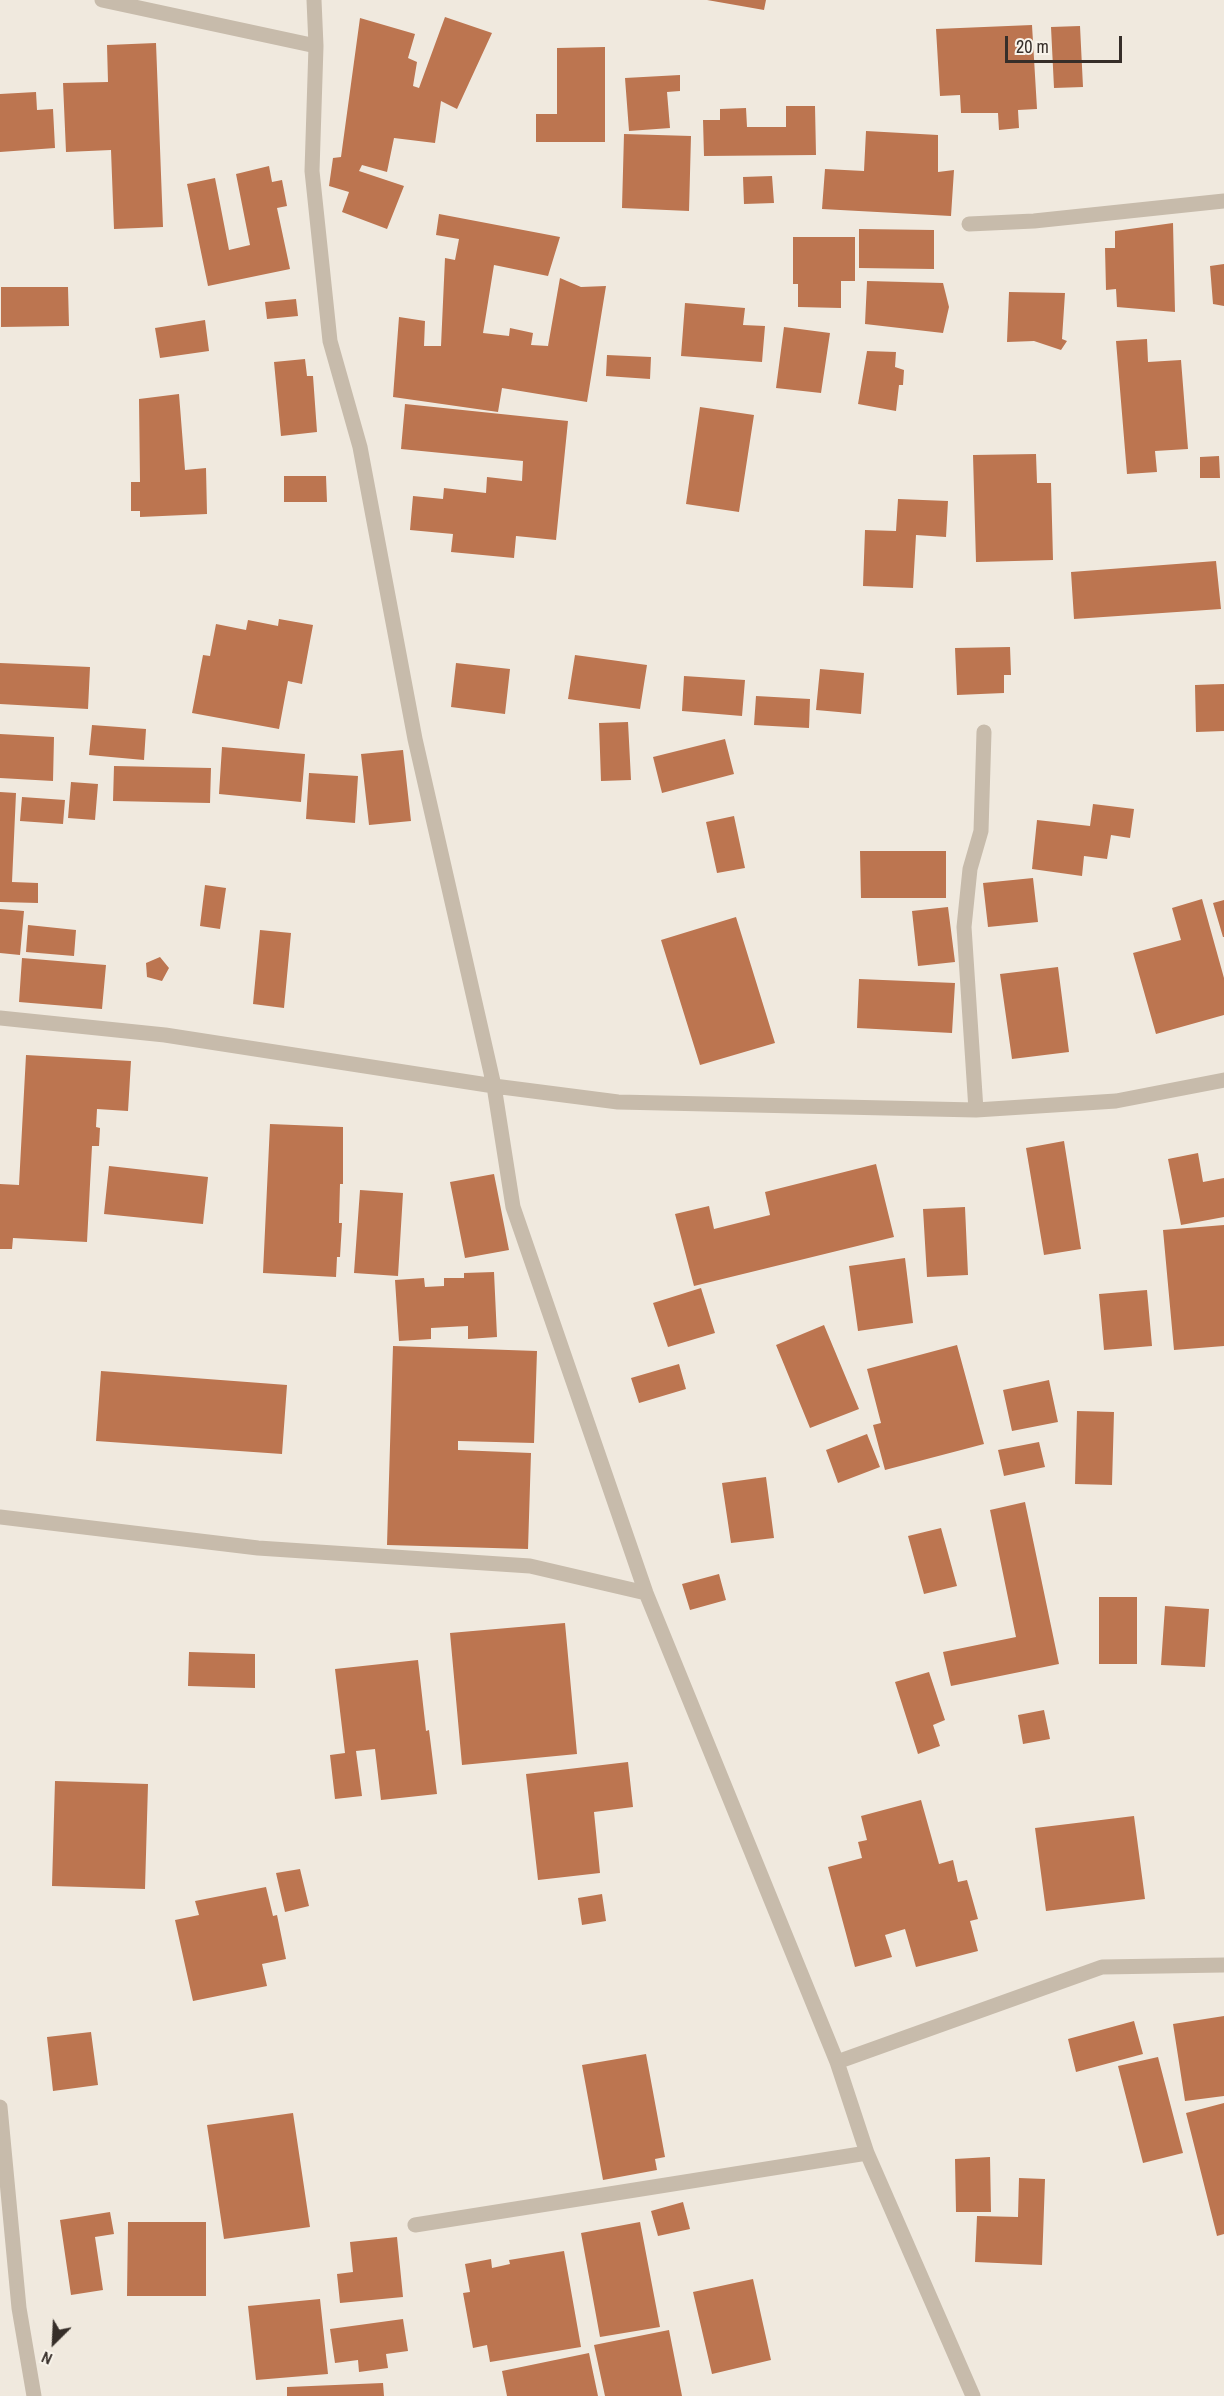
<!DOCTYPE html>
<html>
<head>
<meta charset="utf-8">
<style>
	body { margin:0 }
	#map { position:relative; width:1224px; height:2396px; overflow:hidden; background:#f0e9de; font-family:"Archivo Narrow",sans-serif }
	canvas { display:block }
	.north { position:absolute; left:24px; top:2312px; width:60px; height:60px; -webkit-text-stroke:4px #f8f3ea; paint-order:stroke; rotate:204deg; font-size:16px; font-weight:700; line-height:24px; text-align:center; color:#362e29 }
	.north::after { content:''; display:block; margin:auto; width:21px; height:27px; background:#362e29; clip-path:polygon(50% 0,100% 100%,50% 72%,0 100%) }
	.scale { position:absolute; left:1005px; top:36px; width:117px; height:27px; box-sizing:border-box; border:3px solid #362e29; border-top:0; padding-left:8px; font-size:18px; line-height:21px; white-space:nowrap; color:#362e29; -webkit-text-stroke:4px #f8f3ea; paint-order:stroke }
</style>
</head>
<body>
<div id="map">
<canvas width="1224" height="2396"></canvas>
<div class="north">N</div>
<div class="scale">20 m</div>
</div>
<script>
const ctx = document.querySelector('canvas').getContext('2d');
ctx.lineJoin = 'round';
function paint(path, color) { ctx.fillStyle = color; ctx.fill(path, 'evenodd'); }
const toPath = rows => new Path2D(rows.map(r => 'M' + r).join(''));
function trace(path, color, width, dash) { ctx.strokeStyle = color; ctx.lineWidth = width; ctx.lineCap = dash ? 'butt' : 'round'; ctx.setLineDash(dash || []); ctx.stroke(path); }
paint(toPath([
	[707,0,766,0,764,10],
	[445,17,492,33,457,109,441,101,435,143,394,138,387,172,362,165,359,171,404,186,387,229,342,212,349,192,329,186,333,158,341,157,360,18,415,34,408,58,417,62,413,86,419,88],
	[1032,25,1037,109,1018,110,1019,128,999,130,998,113,961,113,960,95,940,96,936,29],
	[1080,26,1083,87,1054,88,1051,27],
	[156,43,163,227,114,229,111,150,66,152,63,83,108,82,107,45],
	[605,47,605,142,536,142,536,114,557,114,557,48],
	[680,75,680,91,667,92,670,128,629,131,625,78],
	[36,92,37,110,53,109,55,148,0,152,0,94],
	[786,106,815,106,816,155,704,156,703,120,720,120,720,109,746,108,747,127,786,127],
	[866,131,938,135,938,172,954,170,951,216,822,209,825,169,864,171],
	[624,134,691,136,689,211,622,208],
	[269,166,272,182,282,180,287,206,277,208,290,269,208,286,187,184,215,178,229,250,250,245,236,174],
	[772,176,774,203,744,204,743,177],
	[439,214,560,237,548,276,494,265,483,333,509,336,510,328,533,333,531,345,548,346,560,278,581,287,606,286,587,402,502,388,498,412,393,397,399,317,425,321,424,346,441,346,445,258,455,260,459,239,436,235],
	[1173,223,1175,312,1117,307,1116,289,1106,290,1105,248,1115,248,1115,231],
	[859,229,934,230,934,269,859,268],
	[793,237,855,237,855,281,841,281,841,308,798,307,798,284,793,284],
	[1224,264,1224,306,1213,304,1210,266],
	[867,281,943,283,949,307,943,333,865,324],
	[1,287,68,287,69,326,1,327],
	[1009,292,1065,293,1062,339,1067,341,1061,350,1034,341,1007,342],
	[296,299,298,316,267,319,265,302],
	[685,303,745,308,743,325,765,326,762,362,681,356],
	[205,320,209,351,160,358,155,328],
	[784,327,830,333,821,393,776,388],
	[1147,339,1148,362,1181,360,1188,449,1155,451,1157,472,1127,474,1116,341],
	[867,351,896,352,895,367,904,370,903,385,899,385,896,411,858,404],
	[607,355,651,357,650,379,606,376],
	[305,359,307,376,313,376,317,432,281,436,274,362],
	[179,394,185,470,206,468,207,514,140,517,140,511,131,511,131,482,140,482,139,399],
	[405,404,568,421,556,540,516,536,514,558,451,552,453,534,410,530,413,496,443,499,444,488,486,493,487,477,522,481,523,461,401,449],
	[700,407,754,415,739,512,686,504],
	[1036,454,1037,483,1051,483,1053,560,976,562,973,455],
	[1219,456,1220,478,1200,478,1200,457],
	[284,476,326,476,327,502,284,502],
	[898,499,948,501,946,537,916,535,913,588,863,586,865,530,896,531],
	[1216,561,1221,609,1074,619,1071,572],
	[279,619,313,625,302,684,288,681,279,729,192,713,203,655,210,656,216,624,246,630,248,620,278,626],
	[1010,647,1011,675,1004,675,1004,693,957,695,955,648],
	[575,655,647,665,640,709,568,699],
	[0,663,90,667,88,709,0,704],
	[456,663,510,669,505,714,451,707],
	[820,669,864,673,861,714,816,710],
	[684,676,745,680,742,716,682,711],
	[1224,684,1224,731,1196,732,1195,685],
	[756,696,810,699,809,728,754,725],
	[628,722,631,780,601,781,599,723],
	[92,725,146,729,144,760,89,755],
	[0,734,54,737,53,781,0,778],
	[725,739,734,774,662,793,653,757],
	[222,747,305,754,301,802,219,794],
	[403,750,411,821,369,825,361,754],
	[114,766,211,768,210,803,113,801],
	[309,773,358,776,355,823,306,819],
	[71,782,98,784,95,820,68,818],
	[0,792,16,793,12,882,38,883,38,903,0,902],
	[22,797,65,800,63,824,20,821],
	[1093,804,1134,809,1130,838,1111,835,1107,859,1084,856,1082,876,1032,869,1037,820,1090,826],
	[734,816,745,868,717,873,706,822],
	[860,851,946,851,946,898,861,898],
	[1033,878,1038,922,988,927,983,883],
	[205,885,226,888,220,929,200,926],
	[1202,899,1224,978,1224,1015,1156,1034,1133,953,1181,940,1172,908],
	[1224,900,1224,937,1223,937,1213,903],
	[948,907,955,962,918,966,912,911],
	[0,909,24,911,20,955,0,953],
	[736,917,775,1043,700,1065,661,940],
	[28,925,76,930,74,956,26,952],
	[260,930,291,933,284,1008,253,1004],
	[160,957,169,968,162,981,147,977,146,963],
	[22,958,106,965,102,1009,19,1002],
	[1058,967,1069,1052,1012,1059,1000,974],
	[859,979,955,983,952,1033,857,1028],
	[26,1055,131,1061,128,1111,97,1109,96,1127,100,1128,99,1146,92,1146,87,1242,13,1238,12,1249,0,1249,0,1184,19,1185],
	[270,1124,343,1127,343,1184,340,1184,339,1223,342,1223,340,1257,337,1257,336,1277,263,1273],
	[1064,1141,1081,1249,1044,1255,1026,1148],
	[1198,1153,1203,1182,1224,1178,1224,1217,1181,1225,1168,1159],
	[876,1164,894,1237,694,1286,675,1214,709,1206,714,1229,770,1215,765,1192],
	[109,1166,208,1177,203,1224,104,1214],
	[494,1174,509,1250,465,1258,450,1182],
	[360,1190,403,1193,398,1276,354,1273],
	[965,1207,968,1275,927,1277,923,1209],
	[1224,1225,1224,1346,1174,1350,1163,1230],
	[905,1258,913,1323,858,1331,849,1266],
	[494,1272,497,1337,468,1339,468,1326,431,1328,431,1339,399,1341,395,1280,424,1278,425,1287,444,1286,444,1278,464,1278,464,1273],
	[701,1288,715,1333,668,1347,653,1303],
	[1147,1290,1152,1346,1104,1350,1099,1294],
	[824,1325,859,1409,810,1428,776,1345],
	[957,1345,984,1444,885,1470,873,1425,881,1423,867,1369],
	[393,1346,537,1351,534,1443,458,1441,458,1450,531,1453,528,1549,387,1545],
	[679,1364,686,1389,639,1403,631,1378],
	[101,1371,287,1385,282,1454,96,1441],
	[1049,1380,1058,1422,1012,1431,1003,1390],
	[1077,1411,1114,1412,1112,1485,1075,1484],
	[867,1434,880,1467,838,1483,826,1450],
	[1039,1442,1045,1467,1004,1476,998,1450],
	[766,1477,774,1538,731,1543,722,1483],
	[1025,1502,1059,1664,951,1686,943,1652,1016,1637,990,1510],
	[941,1528,957,1586,924,1594,908,1536],
	[719,1574,726,1600,690,1610,682,1584],
	[1099,1597,1137,1597,1137,1664,1099,1664],
	[1165,1606,1209,1609,1205,1667,1161,1665],
	[565,1623,577,1754,462,1765,450,1633],
	[189,1652,255,1654,255,1688,188,1686],
	[418,1660,426,1731,429,1730,437,1794,381,1800,375,1749,356,1751,362,1796,335,1799,330,1755,345,1753,335,1669],
	[929,1672,945,1720,933,1725,940,1746,918,1754,895,1682],
	[1044,1710,1050,1739,1023,1744,1018,1715],
	[628,1762,633,1807,594,1812,600,1873,538,1880,526,1774],
	[55,1781,148,1784,145,1889,52,1886],
	[921,1800,939,1864,953,1860,958,1882,967,1880,978,1919,970,1921,978,1951,916,1967,905,1929,885,1935,892,1957,855,1967,828,1867,862,1858,858,1842,867,1840,861,1816],
	[1134,1816,1145,1899,1046,1911,1035,1828],
	[300,1869,309,1906,285,1912,276,1873],
	[266,1887,273,1916,277,1915,286,1959,262,1964,267,1986,193,2001,175,1920,199,1915,195,1901],
	[602,1894,606,1921,582,1925,578,1898],
	[1224,2016,1224,2096,1185,2101,1173,2024],
	[1134,2021,1143,2054,1076,2072,1068,2039],
	[91,2032,98,2085,53,2091,47,2037],
	[646,2054,665,2157,655,2159,657,2170,603,2180,582,2065],
	[1158,2057,1183,2153,1143,2163,1118,2066],
	[1224,2103,1224,2234,1217,2236,1186,2113],
	[293,2113,310,2227,224,2239,207,2125],
	[990,2157,991,2212,956,2212,955,2159],
	[1019,2178,1045,2179,1042,2265,975,2262,977,2216,1018,2217],
	[683,2202,690,2229,658,2236,651,2211],
	[110,2212,114,2234,95,2237,103,2290,71,2295,60,2220],
	[128,2222,206,2222,206,2296,127,2296],
	[640,2222,660,2327,600,2337,581,2233],
	[397,2237,403,2297,340,2303,337,2274,353,2272,350,2242],
	[564,2251,581,2347,490,2362,487,2345,473,2348,463,2293,470,2292,465,2264,491,2259,492,2268,510,2264,509,2260],
	[753,2279,771,2360,712,2374,693,2292],
	[320,2299,328,2374,256,2380,248,2306],
	[403,2319,408,2351,386,2354,388,2368,359,2372,358,2360,335,2363,330,2329],
	[669,2330,682,2396,605,2396,594,2345],
	[589,2353,598,2396,507,2396,502,2371],
	[383,2383,384,2396,287,2396,287,2387]
]), '#bc7550');
trace(toPath([
	[102,0,316,46],
	[314,0,316,46,312,171,330,341,360,447,415,739,494,1086,513,1207,646,1593,837,2062,867,2153,973,2396],
	[969,224,1034,221,1224,201],
	[0,1018,165,1035,494,1086,618,1102,976,1110,1116,1101,1224,1080],
	[976,1110,964,927,970,869,981,831,984,732],
	[0,1517,258,1548,530,1566,646,1593],
	[837,2062,1102,1967,1224,1965],
	[0,2107,19,2308,34,2396],
	[415,2225,867,2153]
]), '#c7bbab', 15);
</script>
</body>
</html>
